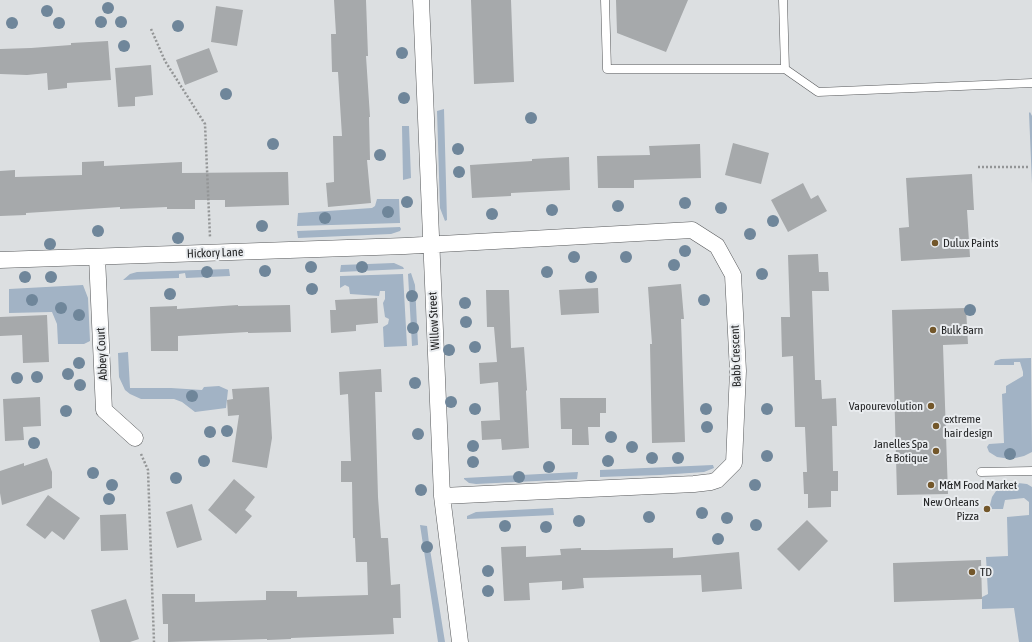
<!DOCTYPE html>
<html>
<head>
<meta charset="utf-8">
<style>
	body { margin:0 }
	canvas { display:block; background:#dcdfe1 }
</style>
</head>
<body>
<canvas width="1032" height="642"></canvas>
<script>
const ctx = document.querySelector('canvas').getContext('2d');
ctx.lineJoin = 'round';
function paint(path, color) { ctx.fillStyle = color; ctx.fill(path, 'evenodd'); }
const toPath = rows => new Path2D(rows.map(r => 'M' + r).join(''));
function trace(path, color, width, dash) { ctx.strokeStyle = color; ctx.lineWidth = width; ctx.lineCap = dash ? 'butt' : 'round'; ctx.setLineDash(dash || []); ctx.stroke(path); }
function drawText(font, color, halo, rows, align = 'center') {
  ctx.font = font + ' "Asap Condensed",sans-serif'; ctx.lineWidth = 4; ctx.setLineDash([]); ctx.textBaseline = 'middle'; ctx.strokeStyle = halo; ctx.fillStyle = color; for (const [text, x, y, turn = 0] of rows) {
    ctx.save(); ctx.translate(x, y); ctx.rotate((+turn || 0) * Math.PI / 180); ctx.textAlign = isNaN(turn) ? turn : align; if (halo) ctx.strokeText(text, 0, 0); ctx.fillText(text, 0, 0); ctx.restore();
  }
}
paint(toPath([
	[444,109,447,220,445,221,440,208,437,111],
	[1030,112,1032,116,1032,184,1029,113],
	[402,126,409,126,411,178,403,180],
	[377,199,399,199,400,223,297,226,298,213,372,208,375,206],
	[400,227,401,229,400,231,391,234,298,238,297,231],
	[394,263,403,267,404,269,340,272,341,265],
	[229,269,230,276,186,278,185,273,179,274,179,278,123,280,130,274,137,272],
	[411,273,415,285,418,345,412,346,408,274],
	[403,274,407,346,384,347,383,327,388,324,389,319,385,317,383,303,385,299,385,291,380,291,379,296,350,294,349,287,345,285,340,288,340,276],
	[83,285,88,298,90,341,84,344,58,344,57,324,52,312,9,313,9,289],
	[128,352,130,388,171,388,202,390,204,387,219,386,228,390,226,408,195,412,182,402,174,399,141,399,130,394,125,390,119,377,118,353],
	[1031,358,1032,452,1024,456,1011,459,997,457,989,452,987,447,989,444,1004,443,1002,394,1006,393,1006,386,1023,376,1023,372,1020,362,1014,362,1014,365,994,365,995,361,1001,359],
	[713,465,714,468,704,472,660,475,600,477,600,470],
	[578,472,577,479,476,484,469,483,464,479,464,478],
	[1009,482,1027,484,1032,487,1032,642,1019,642,1014,608,982,609,982,597,988,594,986,557,1008,556,1007,517,1029,515,1029,502,1024,498,1005,500,1003,509,992,509,990,505,992,497,998,488],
	[553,508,554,515,467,519,467,516,476,512],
	[420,525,427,526,429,543,445,642,438,642]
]), '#a2b3c5');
paint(toPath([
	[334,0,366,0,368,56,366,56,370,117,369,117,370,160,367,160,371,203,328,207,326,183,334,182,333,136,342,136,338,72,332,72,331,34,336,34],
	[471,0,511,0,514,82,474,84],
	[616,0,688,0,666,52,617,33],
	[216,6,243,10,237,46,211,42],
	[108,41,111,80,67,83,67,88,48,90,47,73,27,75,0,74,0,49,31,48,71,45,71,43],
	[209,48,218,72,185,85,176,60],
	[151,65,153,95,135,97,135,106,118,107,115,68],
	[733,143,769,153,761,184,725,175],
	[700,144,701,178,634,180,634,188,598,188,597,156,650,155,649,146],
	[569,157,570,190,511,193,511,196,472,198,470,165,532,161,532,159],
	[104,161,104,166,182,162,182,173,288,172,289,205,225,207,225,200,195,200,195,209,167,209,167,207,120,209,120,207,26,213,26,215,0,216,0,171,15,170,15,177,82,175,82,162],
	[972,174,974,210,967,210,970,257,901,261,899,228,909,227,906,178],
	[803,183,811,199,818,195,827,211,788,232,771,200],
	[818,254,819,272,828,272,829,291,812,291,815,380,821,380,822,399,836,398,837,426,832,426,833,471,838,471,838,491,831,491,831,507,808,508,808,494,804,494,803,472,807,472,805,427,795,427,793,356,782,357,781,317,790,317,788,255],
	[681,284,684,319,681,319,685,442,652,443,650,344,652,344,648,287],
	[598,288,599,313,561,315,559,290],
	[486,290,509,290,511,348,524,347,527,390,526,391,529,448,502,450,501,439,482,440,481,421,500,420,498,382,480,384,479,363,497,362,494,327,487,327],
	[377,298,378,323,356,325,356,331,331,333,330,310,336,310,335,300],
	[238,305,238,306,290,305,291,332,248,333,248,332,178,336,178,351,151,351,150,307,177,306,177,309],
	[966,308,968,344,943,345,948,494,897,495,892,310],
	[47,315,49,362,23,363,22,335,0,336,0,317],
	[381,369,382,392,375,392,378,497,381,538,388,538,391,585,400,584,401,618,393,618,394,634,291,638,291,639,267,640,267,639,168,642,168,624,163,624,162,594,195,594,195,602,266,600,266,591,297,591,297,597,368,595,367,562,356,562,355,538,353,538,352,482,341,482,341,461,351,461,348,394,340,395,339,372],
	[269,387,272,438,267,468,232,462,239,415,228,416,227,400,233,399,232,389],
	[40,397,41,426,23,427,24,440,5,441,3,399],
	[560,398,606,398,606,413,600,413,600,427,588,427,589,445,572,445,572,429,561,429],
	[47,458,52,472,52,488,2,505,0,493,0,471,24,463,24,466],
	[234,479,255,497,245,510,252,516,236,534,208,510],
	[48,495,80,518,64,540,52,531,45,539,26,525],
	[192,504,202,540,177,548,166,512],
	[126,514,128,550,101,551,100,515],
	[807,520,828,541,799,571,777,549],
	[526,546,526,557,561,555,560,549,581,548,581,550,607,550,673,548,673,558,739,552,742,589,702,592,701,575,583,578,584,588,562,590,562,581,529,583,530,600,504,601,501,547],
	[981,560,982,599,894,602,893,563],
	[126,599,139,639,130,642,100,642,91,610]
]), '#a6a9ab');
const lane = toPath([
	[605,0,607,69,785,69,818,92,1032,83],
	[783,0,785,69],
	[981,472,1032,471]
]);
const street = toPath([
	[421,0,442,496,460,642],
	[97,257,104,410,135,438],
	[0,260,405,246,692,230,717,246,733,275,738,371,734,463,717,480,711,482,694,484,442,496]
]);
trace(lane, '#57595b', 9);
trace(street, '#57595b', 17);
trace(toPath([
	[151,29,165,61,205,124,210,237],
	[978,167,1028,167],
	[141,454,148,470,154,642]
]), '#939596', 2.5, [2, 2]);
trace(lane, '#fff', 8);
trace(street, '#fff', 16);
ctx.fillStyle = '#6f869a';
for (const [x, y] of [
	[108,8],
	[47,11],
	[101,22],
	[121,22],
	[12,23],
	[59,23],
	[178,26],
	[124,46],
	[402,53],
	[226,94],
	[404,98],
	[531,118],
	[273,144],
	[458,149],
	[380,155],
	[459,172],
	[407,202],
	[685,203],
	[618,206],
	[721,208],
	[552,210],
	[388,212],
	[492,214],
	[325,218],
	[773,221],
	[262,226],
	[98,231],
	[750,234],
	[178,238],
	[50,244],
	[685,251],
	[574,257],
	[626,257],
	[674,265],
	[311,267],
	[362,267],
	[265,271],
	[207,272],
	[547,272],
	[762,274],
	[25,277],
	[51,277],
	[591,277],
	[312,289],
	[170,294],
	[412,296],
	[32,300],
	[704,300],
	[465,303],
	[61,308],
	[970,310],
	[79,315],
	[466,322],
	[413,328],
	[475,347],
	[449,350],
	[79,363],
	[68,374],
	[37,377],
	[17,378],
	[415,383],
	[80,385],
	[192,396],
	[451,402],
	[475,409],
	[706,409],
	[767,409],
	[66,411],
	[707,427],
	[227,431],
	[210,432],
	[418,434],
	[611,437],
	[34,443],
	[473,446],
	[632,447],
	[1010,454],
	[767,456],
	[652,458],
	[678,458],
	[204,461],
	[608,461],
	[473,462],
	[549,467],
	[93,473],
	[519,477],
	[176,478],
	[112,485],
	[755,485],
	[421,490],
	[109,499],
	[702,513],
	[649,517],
	[727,518],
	[579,521],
	[756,525],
	[505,526],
	[546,527],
	[718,539],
	[427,547],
	[488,571],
	[488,591]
]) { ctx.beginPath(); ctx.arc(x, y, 6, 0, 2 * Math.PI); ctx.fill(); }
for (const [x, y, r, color] of [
	[935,243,4,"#73572a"],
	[933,330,4,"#73572a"],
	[931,406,4,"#73572a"],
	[936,426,4,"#73572a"],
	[936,451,4,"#73572a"],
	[931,485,4,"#73572a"],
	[987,509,4,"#73572a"],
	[972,572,4,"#73572a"]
]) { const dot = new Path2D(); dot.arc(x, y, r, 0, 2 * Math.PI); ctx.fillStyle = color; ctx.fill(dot); trace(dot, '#e9ecef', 1.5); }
drawText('12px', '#252627', '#e9ecef', [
	["Dulux Paints",943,243],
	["Bulk Barn",941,330],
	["Vapourevolution",923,406,"right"],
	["extreme",944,419],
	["hair design",944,433],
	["Janelles Spa",928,444,"right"],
	["& Botique",928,458,"right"],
	["M&M Food Market",939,485],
	["New Orleans",979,502,"right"],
	["Pizza",979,516,"right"],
	["TD",980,572]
], 'left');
drawText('12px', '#252627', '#e9ecef', [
	["Hickory Lane",215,253,-2],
	["Willow Street",434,321,-93],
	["Abbey Court",102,354,-93],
	["Babb Crescent",736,356,-92]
]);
</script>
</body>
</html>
